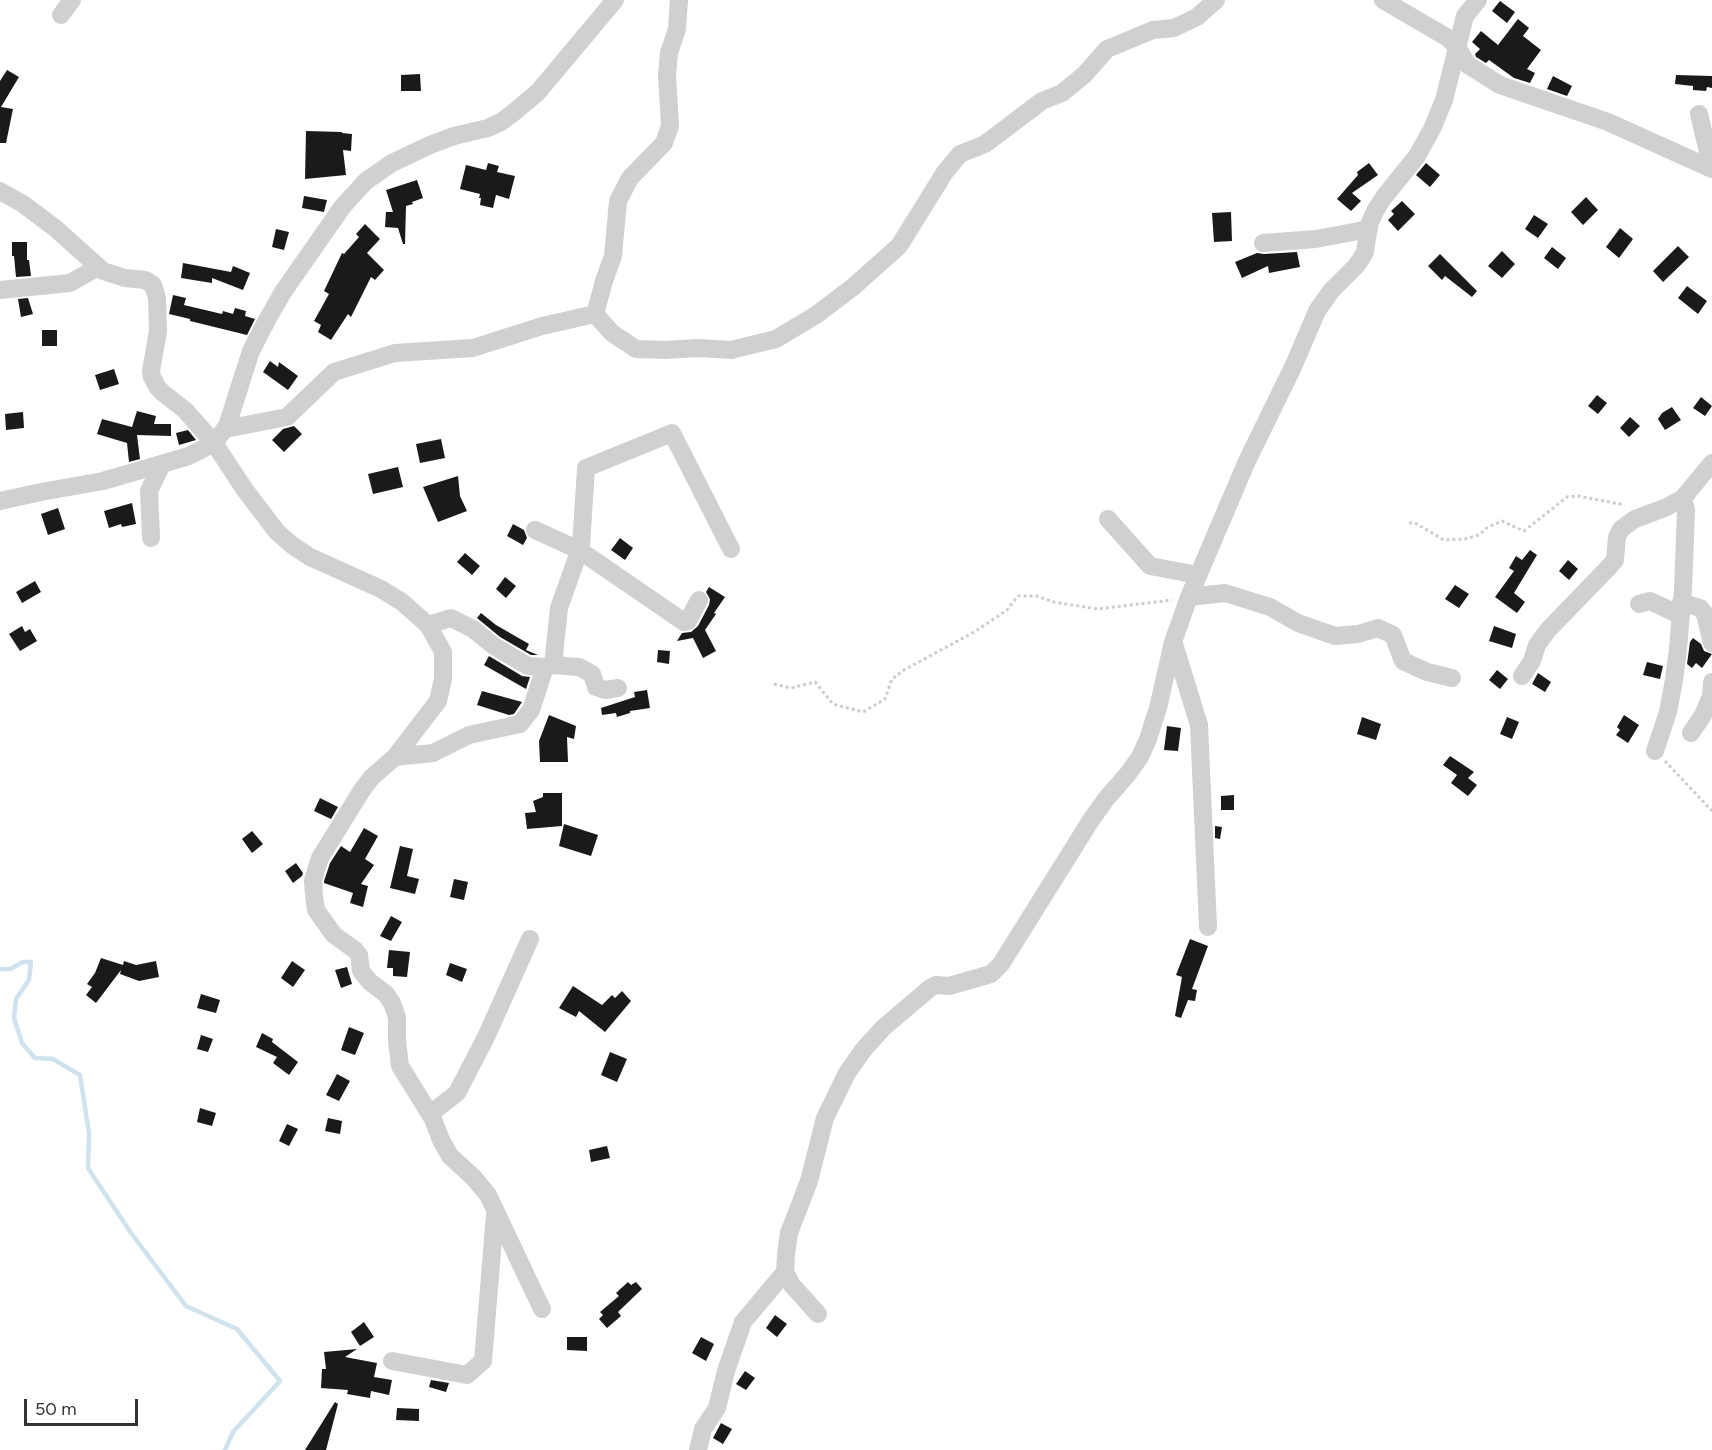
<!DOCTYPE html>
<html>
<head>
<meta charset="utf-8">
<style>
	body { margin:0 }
	#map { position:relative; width:1712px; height:1450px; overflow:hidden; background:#fff; font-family:Figtree,sans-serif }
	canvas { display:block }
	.scale { position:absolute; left:24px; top:1399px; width:114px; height:27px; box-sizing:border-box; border:3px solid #333; border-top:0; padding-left:8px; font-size:18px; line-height:21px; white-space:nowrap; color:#333; -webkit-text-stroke:4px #fff; paint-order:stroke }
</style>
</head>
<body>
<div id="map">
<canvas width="1712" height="1450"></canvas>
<div class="scale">50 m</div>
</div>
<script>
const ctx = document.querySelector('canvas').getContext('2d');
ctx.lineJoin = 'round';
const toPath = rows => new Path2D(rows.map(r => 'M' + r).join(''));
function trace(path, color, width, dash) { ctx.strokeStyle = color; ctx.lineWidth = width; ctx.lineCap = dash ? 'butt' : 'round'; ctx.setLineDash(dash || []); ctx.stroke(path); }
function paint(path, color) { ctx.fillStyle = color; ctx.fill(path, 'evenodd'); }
trace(toPath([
	[0,969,10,969,23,962,31,962,29,980,16,999,14,1018,22,1043,35,1058,53,1059,80,1075,89,1133,88,1168,131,1233,186,1306,237,1329,280,1381,233,1432,225,1450]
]), '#cfe2ee', 4.5);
paint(toPath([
	[1500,1,1515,12,1507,23,1492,11],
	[1518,19,1529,28,1523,36,1541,50,1527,69,1535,73,1530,83,1514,78,1489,60,1486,63,1476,57,1475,54,1480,49,1472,42,1481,31,1498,45],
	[7,70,19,77,1,107,13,109,6,143,0,143,0,81],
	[420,74,421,91,401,91,401,75],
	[1676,75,1712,76,1712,88,1707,87,1706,91,1693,90,1693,86,1675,84],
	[1553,76,1572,86,1567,96,1547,89],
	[306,131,342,132,342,133,352,134,351,151,343,150,346,175,305,179],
	[488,163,499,166,497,172,515,176,509,199,496,195,493,208,480,205,481,198,479,198,480,194,460,189,466,165,486,170],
	[1369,163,1378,175,1352,193,1361,201,1351,211,1337,199,1358,175,1357,172],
	[1426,163,1440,175,1430,187,1416,175],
	[417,180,423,198,412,202,413,204,406,206,405,244,403,244,398,228,385,227,386,212,393,212,386,190],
	[304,196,327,200,324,212,302,208],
	[1586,197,1598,210,1583,225,1571,212],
	[1402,201,1415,214,1398,231,1388,220,1394,214,1391,211],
	[1231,212,1232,241,1214,242,1212,213],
	[1534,215,1548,224,1538,238,1525,229],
	[365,224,380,239,367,253,384,270,375,280,371,277,351,317,348,314,331,340,318,332,321,325,314,321,329,294,324,291,342,253,344,254,359,237,356,234],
	[1620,228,1633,239,1619,258,1606,247],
	[276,229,289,232,284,250,272,247],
	[12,242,27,242,27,260,29,260,31,276,16,277,14,256,12,256],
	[1678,246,1689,257,1663,282,1653,271],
	[1552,247,1566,258,1558,269,1544,258],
	[1502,251,1515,264,1502,278,1488,266],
	[1297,252,1300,267,1269,273,1268,266,1242,278,1235,262,1257,253,1264,254],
	[1440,254,1477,291,1472,297,1445,276,1442,280,1428,266],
	[183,263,231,272,233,266,250,273,243,290,212,278,212,283,181,278],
	[1687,286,1707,301,1698,314,1678,298],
	[173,295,186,298,184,305,222,314,223,311,233,314,235,308,246,311,245,316,255,319,247,335,190,321,190,319,169,314],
	[28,298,33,314,21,317,18,299],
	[42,330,57,330,57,346,42,346],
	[270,361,278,367,279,362,298,376,288,390,263,372],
	[114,369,119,384,100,390,95,375],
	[1597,395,1607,403,1598,414,1588,406],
	[1701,397,1712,406,1705,416,1693,408],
	[1672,407,1681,420,1665,430,1658,419,1662,413],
	[137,411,156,416,154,424,171,424,171,436,137,435,140,459,129,462,127,443,97,434,102,419,132,427],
	[23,412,24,428,6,430,5,414],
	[1630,417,1640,426,1629,437,1620,428],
	[294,426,302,434,284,452,272,440,283,429],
	[188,430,196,440,179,445,176,433],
	[441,439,445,458,420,463,416,444],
	[398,467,403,487,373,494,368,474],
	[458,476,460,496,467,511,438,522,423,487],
	[132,503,136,524,122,527,121,524,109,528,104,511],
	[58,508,65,529,48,535,41,514],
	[513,524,524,530,527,538,523,545,507,536],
	[620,538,633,548,625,560,611,550],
	[1530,550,1537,555,1514,593,1525,602,1517,613,1495,597,1514,571,1509,568,1516,556,1522,560],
	[465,553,480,566,472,575,457,562],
	[1568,560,1578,569,1569,580,1559,571],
	[505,577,516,586,506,598,496,589],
	[35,581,41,592,22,603,16,592],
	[1455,585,1469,594,1459,608,1445,599],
	[709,587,725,597,714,613,716,614,705,630,716,651,703,658,693,638,677,641,682,633,691,632,698,626,709,605,710,599,706,592],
	[481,613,496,625,529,644,526,650,538,655,531,655,500,637,477,618],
	[22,626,25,632,30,629,37,641,20,651,9,634],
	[1494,626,1516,634,1512,648,1489,641],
	[1693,638,1701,644,1704,651,1712,654,1702,668,1696,663,1692,668,1687,664,1690,642],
	[658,650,670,651,669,664,657,662],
	[489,656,522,676,530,677,526,689,484,665],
	[1647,662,1663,666,1660,679,1643,675],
	[1497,670,1508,679,1500,689,1489,680],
	[1538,673,1551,682,1545,692,1532,684],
	[647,690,650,708,630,711,630,713,617,717,616,713,602,715,601,708,635,697,634,692],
	[482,691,522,702,514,714,509,715,477,705],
	[549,715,576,726,574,739,567,737,568,762,540,762,539,741],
	[1624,715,1639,725,1628,743,1616,735,1620,730,1617,727],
	[1362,717,1381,724,1376,740,1357,734],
	[1507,717,1519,722,1512,739,1500,734],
	[1167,726,1181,728,1178,751,1164,750],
	[1450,756,1474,772,1468,778,1477,785,1468,796,1451,783,1457,775,1443,765],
	[543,793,562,793,562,826,527,829,525,813,536,812,533,801,543,797],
	[1234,795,1234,810,1221,810,1221,796],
	[320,798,338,807,331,819,314,811],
	[564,824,598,835,591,856,559,846],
	[1215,826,1222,827,1220,839,1215,838],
	[364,828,378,836,365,859,374,865,361,884,368,886,363,907,350,903,353,893,324,883,324,881,330,863,341,846,350,852],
	[252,831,263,844,252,853,242,839],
	[400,846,413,849,407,876,419,879,415,894,390,888],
	[296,863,303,873,302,876,293,883,285,871],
	[454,879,468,882,464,900,450,897],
	[391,916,402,922,391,941,380,936],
	[1190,939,1208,946,1192,989,1197,990,1195,1001,1188,1000,1181,1018,1175,1016,1182,977,1176,975],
	[389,950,410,952,407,977,393,976,393,968,387,968],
	[101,958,123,965,124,961,136,965,156,961,159,977,139,981,120,974,121,970,96,1003,86,995,92,987,87,984,95,973],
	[292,961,305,970,293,987,281,978],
	[450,963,467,969,462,982,446,975],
	[347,967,352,984,341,988,335,970],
	[573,986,602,1005,612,995,615,998,622,991,631,1001,605,1032,579,1011,576,1017,559,1008],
	[201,994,220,1000,216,1013,197,1008],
	[349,1027,364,1033,355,1055,341,1050],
	[262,1033,273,1039,272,1042,298,1062,289,1075,273,1063,277,1057,256,1047],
	[201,1035,213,1039,208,1052,197,1049],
	[610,1052,627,1059,617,1082,601,1075],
	[337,1074,350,1081,339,1101,326,1095],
	[200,1108,216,1113,212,1126,197,1122],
	[328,1118,342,1121,340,1134,325,1131],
	[287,1124,298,1129,289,1146,279,1141],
	[607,1146,610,1158,591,1162,589,1150],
	[628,1282,631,1285,636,1282,642,1289,618,1312,621,1316,607,1328,599,1319,603,1315,600,1312,619,1296,616,1293],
	[775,1315,787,1324,777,1337,766,1328],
	[364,1322,374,1337,360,1346,351,1332],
	[567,1337,587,1337,587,1351,567,1350],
	[701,1337,714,1344,706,1361,692,1353],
	[357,1349,345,1357,377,1363,374,1377,392,1380,389,1395,371,1391,370,1398,347,1394,348,1390,321,1388,322,1369,326,1369,324,1352],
	[745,1371,755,1378,746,1390,736,1384],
	[431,1380,449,1383,446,1392,429,1387],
	[335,1402,338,1404,326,1450,305,1450],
	[397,1408,419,1409,419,1421,396,1420],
	[721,1423,732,1429,723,1444,713,1438]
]), '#1a1a1a');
trace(toPath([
	[1409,523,1415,523,1444,540,1465,539,1479,535,1488,527,1502,521,1524,531,1567,497,1578,496,1625,505],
	[774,684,791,688,815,682,833,704,863,712,885,699,892,679,904,670,976,631,1007,610,1018,596,1036,596,1054,602,1097,609,1172,600],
	[1665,761,1712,811]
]), '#cdcdcd', 3, [3, 3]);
trace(toPath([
	[679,0,677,29,669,53,667,75,670,126,664,143,630,178,618,201,613,256,604,281,595,314,612,333,636,349,664,350,699,348,731,350,776,339,816,315,853,287,899,246,945,172,960,154,985,144,1042,101,1062,93,1084,75,1107,49,1153,30,1174,28,1197,17,1216,0],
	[1383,0,1448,38,1457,47,1468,65,1500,85,1608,122,1712,169],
	[61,15,72,0],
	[1699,114,1712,169],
	[0,191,23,204,55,228,103,271,125,278,145,280,153,285,157,298,158,331,151,371,152,377,158,388,163,393,185,410,214,443,245,490,277,532,292,545,310,557,381,589,402,602,428,625,443,652,443,679,438,701,395,757,372,777,362,790,320,858,313,880,314,896,316,910,334,935,355,950,359,955,361,971,370,982,386,994,392,1003,397,1017,397,1041,400,1066,433,1119,441,1140,450,1156,474,1178,488,1195,542,1309],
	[1263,243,1316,239,1369,229],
	[0,290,70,283,98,267],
	[225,429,287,417,334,372,395,353,473,348,542,326,595,314],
	[0,501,41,492,103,481,189,456,214,443,227,426,251,351,267,320,283,292,343,206,366,181,392,163,430,145,454,136,488,128,501,122,513,113,538,92,615,0],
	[1108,519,1150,566,1198,575],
	[535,530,579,550,684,622,688,621,699,600],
	[151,538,149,491,162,464],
	[1189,597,1225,593,1270,607,1298,623,1335,636,1358,634,1378,628,1393,635,1403,661,1427,672,1452,678],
	[1681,602,1700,608,1705,614,1712,643],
	[1639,604,1650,601,1680,615],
	[428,625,451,618,473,629,494,646,528,666,545,667,553,665,559,608,581,546,586,468,672,433,731,549],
	[1174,644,1199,725,1208,927],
	[553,665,579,667,592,674,596,687,605,690,618,688],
	[1522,676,1532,661,1537,645,1548,630,1608,568,1615,560,1617,537,1621,529,1635,519,1667,507,1683,498,1712,463],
	[1691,733,1703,715,1711,696,1712,682],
	[1655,751,1668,712,1674,680,1678,649,1683,589,1686,510,1683,498],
	[395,757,433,753,469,735,520,724,531,710,545,667],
	[430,1114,457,1093,486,1037,530,939],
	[818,1314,792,1285,785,1272,786,1254,789,1233,809,1181,825,1118,847,1073,864,1049,883,1028,930,988,936,985,949,986,991,974,1001,964,1091,820,1106,799,1127,775,1140,757,1148,739,1158,708,1173,642,1189,597,1247,461,1293,367,1317,311,1331,291,1356,266,1361,259,1365,252,1369,225,1375,211,1384,197,1417,156,1432,129,1444,100,1465,16,1478,0],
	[392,1361,467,1375,483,1361,495,1215],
	[698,1450,703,1429,717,1408,726,1371,743,1322,785,1272]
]), '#d0d0d0', 18);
</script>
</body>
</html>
